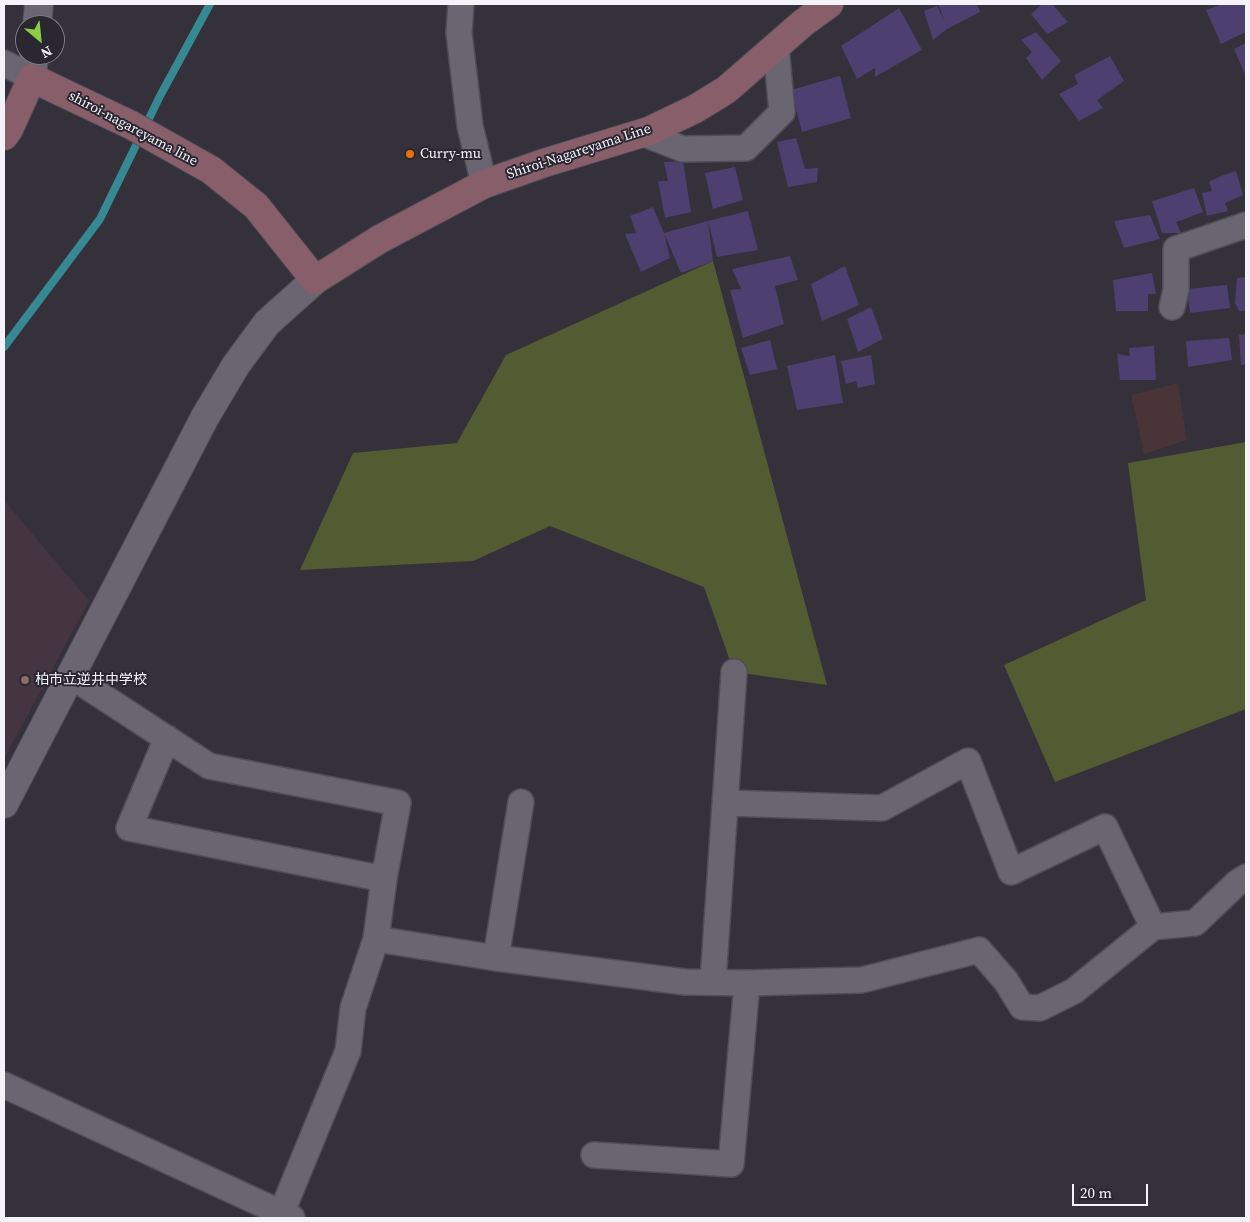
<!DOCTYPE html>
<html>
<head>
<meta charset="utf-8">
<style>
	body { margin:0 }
	#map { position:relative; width:1250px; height:1222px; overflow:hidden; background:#34313b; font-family:"Source Serif 4",serif }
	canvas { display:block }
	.frame { position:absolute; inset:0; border:5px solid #f4f3f9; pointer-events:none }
	.north { position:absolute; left:15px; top:15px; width:50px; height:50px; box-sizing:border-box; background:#2a2731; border:1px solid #7b7981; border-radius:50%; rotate:152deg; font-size:14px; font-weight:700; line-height:20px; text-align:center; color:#f4f3f9 }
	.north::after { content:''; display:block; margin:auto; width:18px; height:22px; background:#8bce46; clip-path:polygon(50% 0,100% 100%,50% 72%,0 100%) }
	.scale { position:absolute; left:1072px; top:1184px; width:76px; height:22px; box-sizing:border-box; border:2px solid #f4f3f9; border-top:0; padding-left:6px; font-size:15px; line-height:18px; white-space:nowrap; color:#f4f3f9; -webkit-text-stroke:4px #2a2731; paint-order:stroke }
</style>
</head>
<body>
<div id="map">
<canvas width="1250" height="1222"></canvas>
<div class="frame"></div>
<div class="north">N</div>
<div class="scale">20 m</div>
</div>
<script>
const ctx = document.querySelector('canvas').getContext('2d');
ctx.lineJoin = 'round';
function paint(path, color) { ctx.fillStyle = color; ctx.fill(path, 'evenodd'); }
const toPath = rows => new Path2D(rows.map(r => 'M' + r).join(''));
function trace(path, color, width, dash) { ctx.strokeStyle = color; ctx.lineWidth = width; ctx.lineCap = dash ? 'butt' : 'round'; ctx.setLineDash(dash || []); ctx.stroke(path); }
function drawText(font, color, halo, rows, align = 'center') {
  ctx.font = font + ' "Source Serif 4","Noto Sans JP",serif'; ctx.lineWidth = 4; ctx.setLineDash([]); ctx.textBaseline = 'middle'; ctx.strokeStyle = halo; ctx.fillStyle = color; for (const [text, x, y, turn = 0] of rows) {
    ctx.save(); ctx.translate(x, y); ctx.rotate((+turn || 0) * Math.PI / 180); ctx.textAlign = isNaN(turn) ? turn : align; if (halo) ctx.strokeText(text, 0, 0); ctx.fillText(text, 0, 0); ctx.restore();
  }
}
paint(toPath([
	[1178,383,1187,440,1144,454,1131,395]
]), '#493438');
paint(toPath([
	[4,500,89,601,4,759]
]), '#453541');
paint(toPath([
	[713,261,827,685,734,672,704,587,550,526,473,561,300,570,353,453,457,443,506,355],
	[1246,442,1246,709,1055,782,1004,665,1146,600,1128,463]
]), '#535b32');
trace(toPath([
	[4,347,100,219,160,96,210,4]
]), '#368992', 8);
paint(toPath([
	[938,4,977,4,980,12,947,29,933,40,924,11,937,6,945,22],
	[1042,4,1052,4,1068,22,1047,34,1031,14],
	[1222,4,1246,4,1246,32,1221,44,1206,10],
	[899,8,922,50,875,77,875,68,857,79,841,46],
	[1036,32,1061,61,1042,80,1026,58,1032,52,1021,40],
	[1246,43,1246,73,1245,74,1234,49],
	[1110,56,1124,81,1097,100,1103,108,1079,121,1059,94,1078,84,1074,75],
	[840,76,851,118,802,132,791,90],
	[796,138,805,169,818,168,817,182,788,187,777,142],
	[683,161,691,212,665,218,658,181,668,181,664,162],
	[735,167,743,200,713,209,705,173],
	[1236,171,1243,195,1225,203,1228,211,1207,216,1202,193,1212,191,1209,182,1221,176],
	[1194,188,1203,212,1176,222,1181,233,1162,233,1152,201],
	[653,207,664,233,670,258,641,272,625,234,636,233,630,216],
	[748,211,758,250,717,257,708,221,713,261,681,273,664,233,708,221],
	[1150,215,1160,239,1124,248,1114,221],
	[790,256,798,280,775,286,784,324,743,338,730,290,741,289,732,269],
	[845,266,859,305,822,321,811,284],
	[1152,273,1156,294,1148,294,1148,311,1116,311,1113,280],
	[1246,277,1246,311,1239,311,1235,303,1237,278],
	[1227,285,1230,308,1190,313,1187,289],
	[871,307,883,339,858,352,847,319],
	[1246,334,1246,364,1241,365,1239,335],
	[1229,338,1232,360,1188,367,1186,341],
	[770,340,777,369,750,375,741,348],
	[1154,346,1156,380,1120,380,1117,354,1130,356,1129,348],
	[835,355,843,403,797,410,787,366],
	[871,355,875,384,858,388,856,381,846,384,841,361]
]), '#4d3f6f');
const minor = toPath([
	[461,4,459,33,470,126,484,184],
	[4,63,32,78],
	[642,133,683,149,746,148,782,112,776,47],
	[1172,307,1176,290,1176,249,1246,225],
	[71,676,209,766,398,803,384,879,376,939,353,1008,348,1051,281,1214,278,1218],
	[167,738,129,828,384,879],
	[726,803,882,808,968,761,1011,872,1105,827,1153,927],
	[376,939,496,958,685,982,747,983,862,980,979,950,1006,981,1022,1007,1040,1008,1074,991,1153,927,1195,923,1238,882,1246,877],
	[496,958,521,802],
	[713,981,734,672],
	[4,1085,292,1218],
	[594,1155,731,1164,747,983]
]);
const tertiary = toPath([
	[37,25,39,4],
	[32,78,34,55],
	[4,804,205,417,236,365,267,323,315,280]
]);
const secondary = toPath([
	[4,136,9,129,32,78,131,125,211,170,256,206,315,280,380,239,484,184,544,163,649,131,695,109,726,90,803,23,829,4]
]);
trace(minor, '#4f4d56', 28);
trace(tertiary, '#4f4d56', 30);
trace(secondary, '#4f4d56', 30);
trace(minor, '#696671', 25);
trace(tertiary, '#696671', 28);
trace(secondary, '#895e6b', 28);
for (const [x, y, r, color] of [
	[410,154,5,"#e8710a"],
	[25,680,5,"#8d6e63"]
]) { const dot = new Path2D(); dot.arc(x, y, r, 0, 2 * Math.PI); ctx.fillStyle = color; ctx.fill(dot); trace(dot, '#2a2731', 2); }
drawText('14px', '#f4f3f9', '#2a2731', [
	["shiroi-nagareyama line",133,129,28],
	["Shiroi-Nagareyama Line",579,152,-18]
]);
drawText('14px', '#f4f3f9', '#2a2731', [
	["Curry-mu",420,154],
	["柏市立逆井中学校",35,680]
], 'left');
</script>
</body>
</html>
